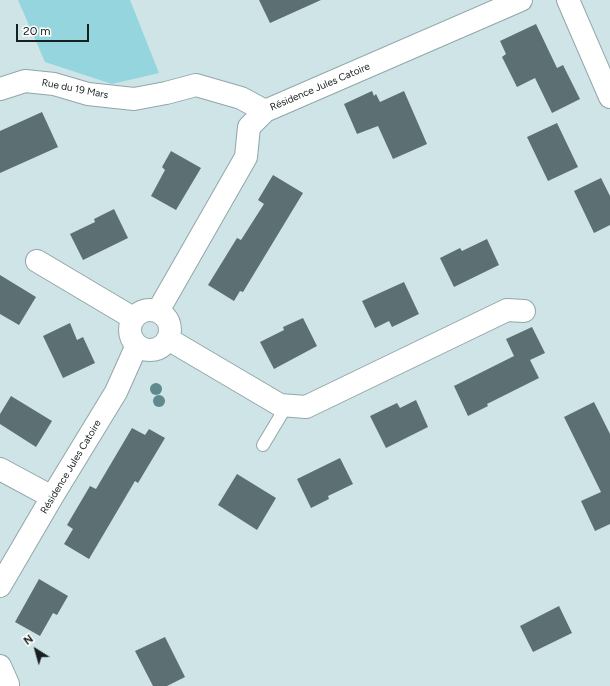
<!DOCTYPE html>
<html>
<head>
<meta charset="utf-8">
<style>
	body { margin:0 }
	#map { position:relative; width:610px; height:686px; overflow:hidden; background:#cee4e7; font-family:Figtree,sans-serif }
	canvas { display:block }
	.north { position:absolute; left:16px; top:630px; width:40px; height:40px; -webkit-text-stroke:3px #fff; paint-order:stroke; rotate:323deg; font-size:11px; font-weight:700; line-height:16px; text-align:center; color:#171f20 }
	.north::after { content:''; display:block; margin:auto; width:14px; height:18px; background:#171f20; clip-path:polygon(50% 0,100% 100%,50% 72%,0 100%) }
	.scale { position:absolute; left:16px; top:24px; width:73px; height:18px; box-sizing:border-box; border:2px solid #171f20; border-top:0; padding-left:5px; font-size:12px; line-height:14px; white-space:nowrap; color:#171f20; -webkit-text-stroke:3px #fff; paint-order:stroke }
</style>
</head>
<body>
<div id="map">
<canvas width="610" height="686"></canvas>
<div class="north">N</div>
<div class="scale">20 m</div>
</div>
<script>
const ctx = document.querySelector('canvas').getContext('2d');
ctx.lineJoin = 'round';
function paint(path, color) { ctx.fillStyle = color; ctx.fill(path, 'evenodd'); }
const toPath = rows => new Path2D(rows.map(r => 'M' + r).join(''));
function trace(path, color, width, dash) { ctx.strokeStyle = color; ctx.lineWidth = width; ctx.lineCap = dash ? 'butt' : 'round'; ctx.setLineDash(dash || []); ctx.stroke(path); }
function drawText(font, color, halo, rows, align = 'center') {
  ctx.font = font + ' Figtree,sans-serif'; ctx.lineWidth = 4; ctx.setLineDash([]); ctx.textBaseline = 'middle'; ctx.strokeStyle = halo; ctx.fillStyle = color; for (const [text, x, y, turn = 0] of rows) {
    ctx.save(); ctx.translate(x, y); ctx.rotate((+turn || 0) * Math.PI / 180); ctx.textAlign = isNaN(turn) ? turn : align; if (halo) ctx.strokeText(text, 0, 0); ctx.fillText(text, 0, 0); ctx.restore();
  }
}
paint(toPath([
	[18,0,130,0,159,73,112,84,45,62]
]), '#95d5de');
paint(toPath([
	[259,0,321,0,270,23],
	[536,24,557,68,563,65,580,99,552,113,535,78,517,87,502,57,506,54,500,41],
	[372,91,374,96,376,94,380,102,404,91,427,144,393,159,378,126,357,134,344,104],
	[42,112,58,147,0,173,0,131],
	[557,123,578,167,548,181,527,137],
	[171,151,201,168,176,210,151,196,165,170,162,167],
	[273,175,303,193,243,292,240,291,234,301,208,285,237,238,241,240,264,204,258,200],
	[601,178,610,196,610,225,594,233,574,191],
	[114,209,128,238,83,260,70,234,95,222,94,219],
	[487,239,499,265,454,287,440,258,460,248,462,251],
	[0,275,36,297,19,325,0,314],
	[404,282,419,314,392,327,389,321,375,328,362,301],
	[303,318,317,346,274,369,260,342,284,330,283,327],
	[70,323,77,340,83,337,95,363,63,378,43,336],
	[532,327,545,353,530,360,539,378,487,404,488,406,468,416,454,386,514,356,506,339],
	[11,396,52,421,36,447,0,424,0,414],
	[416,400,428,427,386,448,370,416,397,403,400,408],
	[594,402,610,434,610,524,595,531,581,501,601,492,564,417],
	[132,428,145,435,149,429,165,438,138,483,135,481,89,559,64,544,73,529,67,525,90,486,96,489],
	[340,458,353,484,328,496,329,499,311,508,297,479],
	[237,474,276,498,257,530,218,505],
	[39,579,68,596,57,615,53,613,40,636,15,622],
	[559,606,572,633,533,652,520,626],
	[165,637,185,677,167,686,153,686,135,651]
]), '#5c6f72');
const service = toPath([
	[263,445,287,405]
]);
const minor = toPath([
	[0,89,25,81,54,84,88,94,134,99,166,93,196,85,241,98,265,111],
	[37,261,133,318],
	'130 330a20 20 0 1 1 40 0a20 20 0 1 1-40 0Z',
	[158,311,246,157,249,127,265,111,521,0],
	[168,339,280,405,306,407,507,310,524,311],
	[0,469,52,497],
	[0,586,52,497,116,392,137,345],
	[0,666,8,684]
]);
const tertiary = toPath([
	[568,0,610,97]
]);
trace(service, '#91a6a9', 14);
trace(minor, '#91a6a9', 24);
trace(tertiary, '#91a6a9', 24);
trace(service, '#fff', 12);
trace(minor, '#fff', 22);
trace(tertiary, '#fff', 22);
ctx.fillStyle = '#5f898d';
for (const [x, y] of [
	[156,389],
	[159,401]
]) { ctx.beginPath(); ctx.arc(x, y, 6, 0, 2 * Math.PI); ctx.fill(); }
drawText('10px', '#171f20', '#fff', [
	["Résidence Jules Catoire",320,87,-23],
	["Rue du 19 Mars",75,89,11],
	["Résidence Jules Catoire",71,467,-59]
]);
</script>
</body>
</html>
